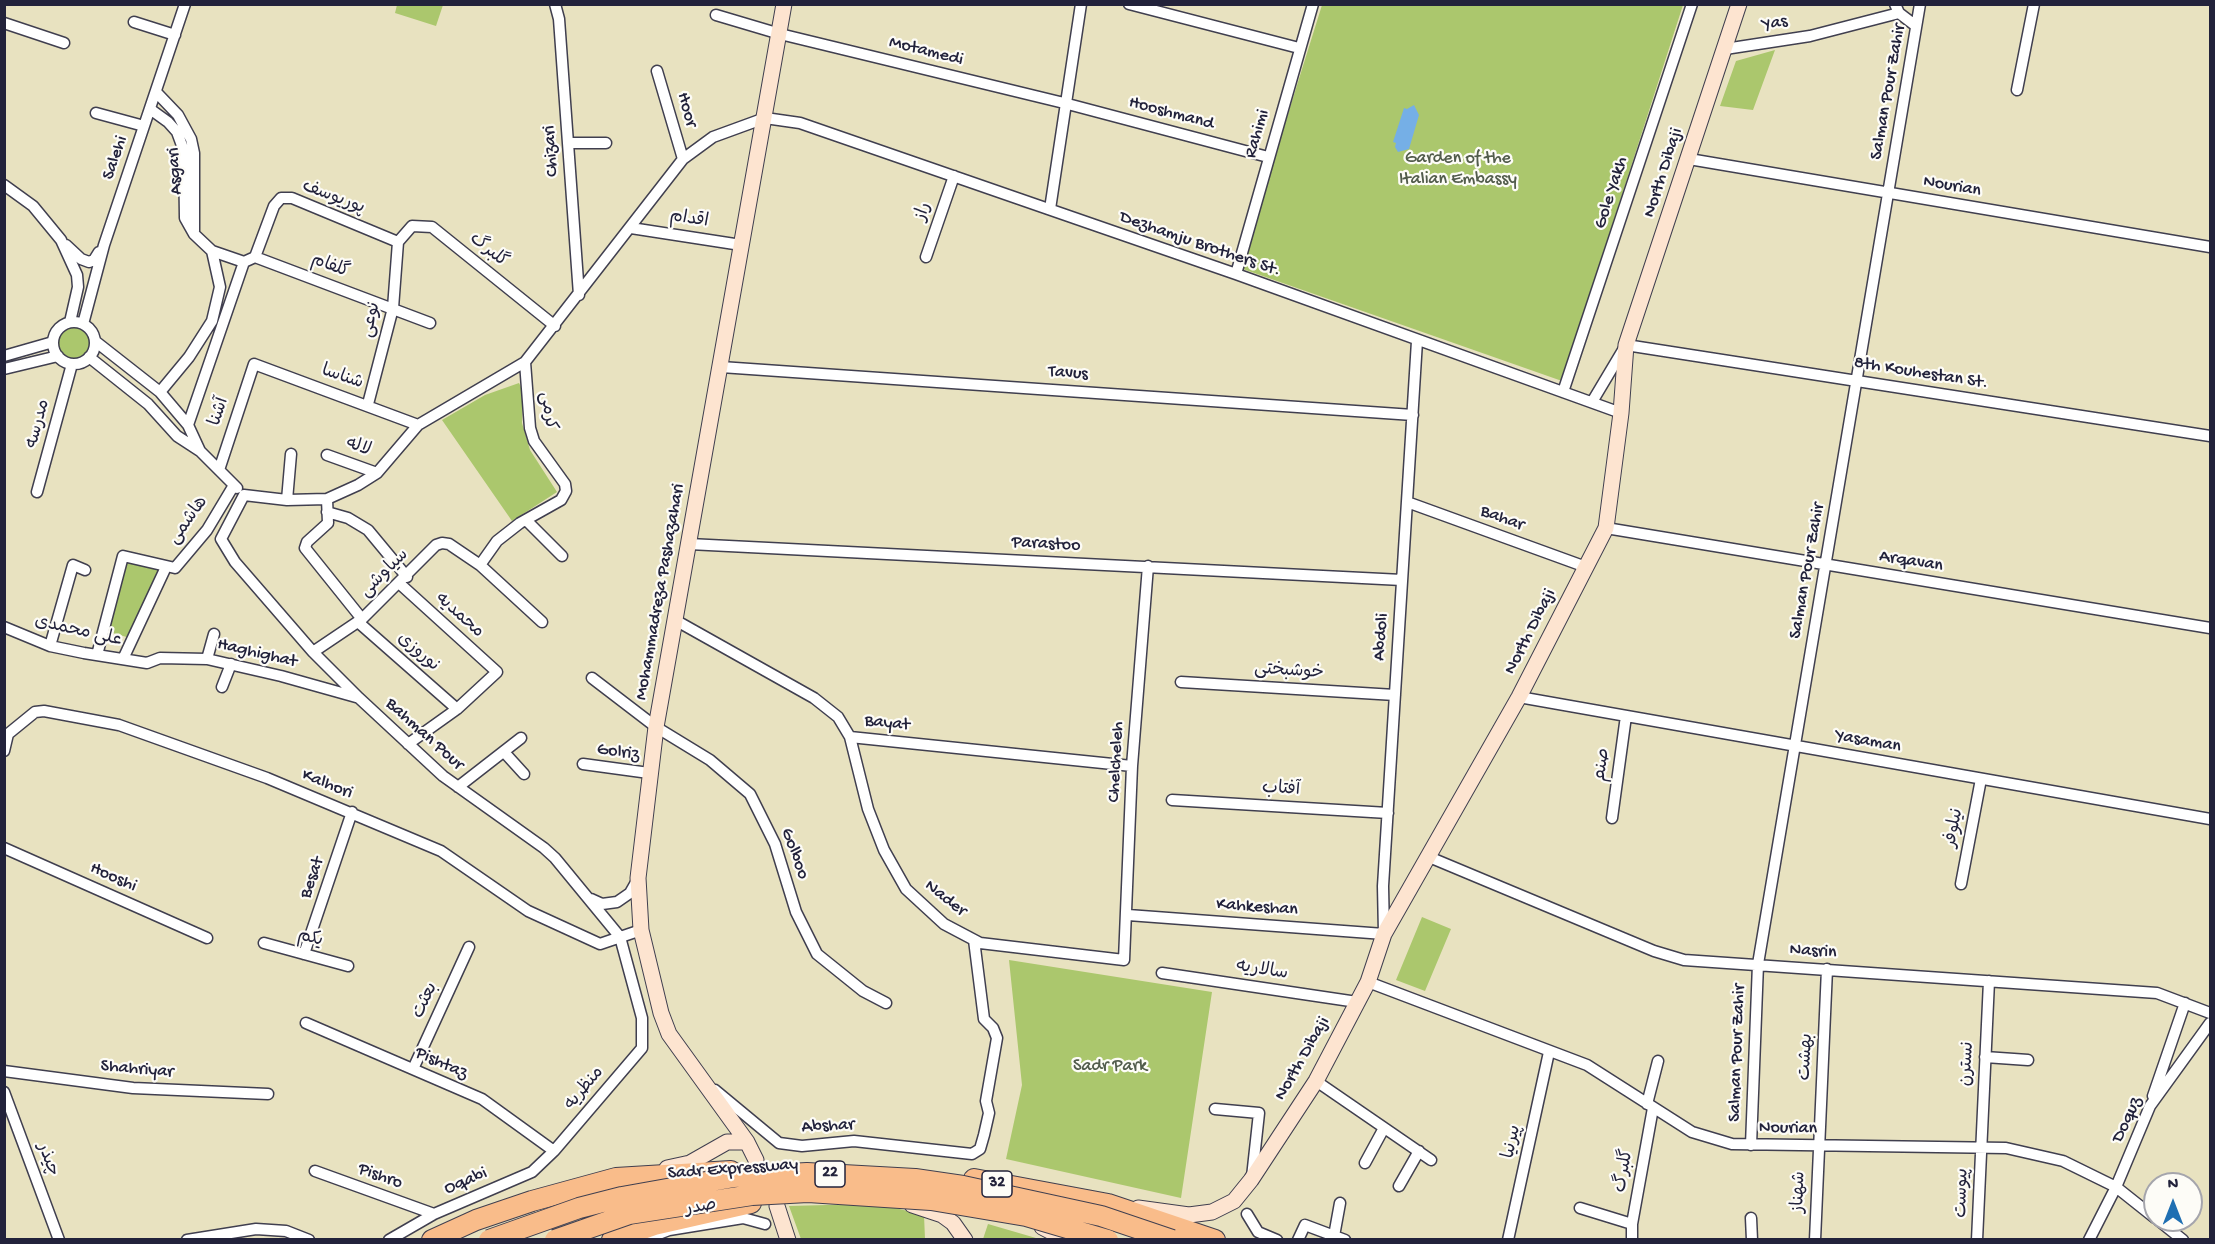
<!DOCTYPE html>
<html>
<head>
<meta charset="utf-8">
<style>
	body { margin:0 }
	#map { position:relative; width:2215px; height:1244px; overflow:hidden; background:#e8e2c0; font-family:"Gochi Hand",sans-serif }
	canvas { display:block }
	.frame { position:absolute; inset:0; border:6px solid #22223b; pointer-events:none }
	.north { position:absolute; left:2143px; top:1172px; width:60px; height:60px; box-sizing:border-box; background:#fdfcf7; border:2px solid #a5a5ac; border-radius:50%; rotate:0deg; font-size:16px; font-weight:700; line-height:24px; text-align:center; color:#22223b }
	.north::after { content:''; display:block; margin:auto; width:21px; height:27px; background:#1f6fb2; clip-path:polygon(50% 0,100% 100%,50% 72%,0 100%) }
</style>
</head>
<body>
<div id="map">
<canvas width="2215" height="1244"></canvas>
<div class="frame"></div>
<div class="north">N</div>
</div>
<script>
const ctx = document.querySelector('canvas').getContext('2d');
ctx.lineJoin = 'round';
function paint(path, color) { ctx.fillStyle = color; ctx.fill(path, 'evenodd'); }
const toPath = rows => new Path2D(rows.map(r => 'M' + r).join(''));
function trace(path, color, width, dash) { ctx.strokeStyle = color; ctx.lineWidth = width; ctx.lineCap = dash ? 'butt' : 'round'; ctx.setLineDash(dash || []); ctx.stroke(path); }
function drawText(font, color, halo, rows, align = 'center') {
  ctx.font = font + ' "Gochi Hand","Playpen Sans Arabic",sans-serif'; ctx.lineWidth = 4.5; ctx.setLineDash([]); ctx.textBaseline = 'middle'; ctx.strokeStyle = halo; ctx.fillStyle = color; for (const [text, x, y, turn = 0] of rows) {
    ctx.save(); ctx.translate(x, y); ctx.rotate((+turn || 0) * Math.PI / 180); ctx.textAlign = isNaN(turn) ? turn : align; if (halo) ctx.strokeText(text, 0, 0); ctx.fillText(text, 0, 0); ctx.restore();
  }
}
paint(toPath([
	[397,5,397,4,443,5,436,26,395,13],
	[1322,5,1683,5,1562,381,1240,268],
	[1775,50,1753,110,1720,106,1736,61],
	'58 343a17 17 0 1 1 34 0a17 17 0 1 1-34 0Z',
	[519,383,523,391,522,423,530,450,557,492,512,521,442,420,485,395],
	[125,561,162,570,130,638,106,631],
	[1422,917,1451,929,1425,991,1396,980],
	[1009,960,1212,992,1181,1198,1006,1159,1022,1085],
	[864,1204,887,1206,924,1215,925,1239,801,1239,789,1206],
	[988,1224,1036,1238,1036,1239,983,1239]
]), '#abc76d');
paint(toPath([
	[1414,105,1419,115,1409,149,1398,152,1395,147,1396,143,1393,142,1404,108,1407,109]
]), '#75afe6');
const street = toPath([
	[555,4,559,19,579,295],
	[1129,4,1299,48],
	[1895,4,1899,13,1916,26],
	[716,15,780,34,1064,103,1268,157],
	[134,22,175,35],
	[4,23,64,43],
	[1725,49,1810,36,1899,13],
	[657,71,683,159],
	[2017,90,2034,4],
	[156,92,178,115,191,139,194,153,194,231],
	[150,109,168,122,177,132,184,151,185,218,194,234,212,251,244,262,255,257],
	[96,113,144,126],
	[568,143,606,143],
	[1689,159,2210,247],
	[4,185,33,206,61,240,77,275,78,287,70,322],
	[1050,209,1081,4],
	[631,228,741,245],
	[398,242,412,226,432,227,555,326],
	[66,245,81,259,89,262,94,260,99,252],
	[255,257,274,206,281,198,292,198,398,242],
	[255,257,430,323],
	[926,257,954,176],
	[1236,274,1313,4],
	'53 343a21 21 0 1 1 42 0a21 21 0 1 1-42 0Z',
	[83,324,104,245,185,4],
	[95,341,160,392,188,425,200,451],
	[4,356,53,342],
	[89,357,148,404,177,436,200,451,237,488],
	[721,367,1413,415],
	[4,369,58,356],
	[160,392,189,357,212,321,220,287,212,251],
	[1563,392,1692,4],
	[1592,402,1626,345,2210,436],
	[368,404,393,308,398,242],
	[188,425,244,262],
	[327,455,377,473],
	[219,470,254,364,418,425],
	[37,492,72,364],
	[244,495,287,500,327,499,358,485,377,473,418,425,525,362,683,159,713,137,765,118,800,123,1236,274,1621,413],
	[327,499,328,523,307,542,305,548,362,619],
	[287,500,291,454],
	[1407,502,1586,567],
	[327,512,348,518,368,530,407,577],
	[526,520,562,556],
	[1606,528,2210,628],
	[221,539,235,562,313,652,359,698,443,776,544,848,555,858,620,937,642,1018,642,1048,554,1151,532,1172,434,1214,389,1240],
	[221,539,244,495],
	[689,544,1402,580],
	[480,565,497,541,520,523,561,500,566,491,565,484,534,441,530,428,525,362],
	[400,584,497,672,457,709,408,744],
	[675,620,814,698,838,717,850,737,868,809,884,850,906,889,944,924,980,943,1124,960,1132,766,1148,566],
	[358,622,457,709],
	[4,627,50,646,84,653,147,663,160,658,207,659,281,676,356,697],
	[50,646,73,565,85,570],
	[313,652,362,619,436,545,442,543,449,544,480,565,542,622],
	[97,655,123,556,175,568,207,530,234,485],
	[123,659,166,567],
	[207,659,214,634],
	[592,678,656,727,710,760,750,794,775,844,796,912,817,954,863,991,886,1003],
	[1181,682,1395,695],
	[222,687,231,664],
	[1519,697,2210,819],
	[8,734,35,712,44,711,119,725,267,778,441,851,528,911,600,944,641,930],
	[850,737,1132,766],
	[4,751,8,734],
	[504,752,524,774],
	[583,764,649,773],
	[458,787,521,738],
	[1172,800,1388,813],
	[1612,818,1626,716],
	[4,848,207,938],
	[1429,857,1654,951,1684,960,2157,993,2210,1013],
	[1961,884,1981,779],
	[591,899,602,904,617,902,630,893,638,879],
	[1128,915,1384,934,1383,886,1417,341],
	[264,943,348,966],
	[304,954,352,812],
	[1162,973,1357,1002],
	[1368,982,1587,1065,1692,1132,1732,1144,2006,1148,2063,1161,2116,1187,2155,1218],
	[306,1023,482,1099,554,1151],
	[1985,1057,2028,1060],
	[413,1069,469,947],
	[4,1071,133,1088,268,1094],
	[1316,1081,1431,1160],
	[715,1090,779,1143,802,1146,854,1141,972,1154,980,1149,984,1135,989,1113,986,1101,997,1038,993,1028,984,1019,974,940],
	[4,1092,59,1240],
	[2153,1096,2185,1003],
	[1647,1104,1658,1061],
	[1215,1109,1259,1113,1252,1177],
	[1751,1145,1758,964,1920,4],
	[1365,1163,1384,1128],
	[315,1171,434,1214],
	[1399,1186,1419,1151],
	[1580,1208,1632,1224],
	[1247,1214,1258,1232,1277,1240],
	[1751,1218,1752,1240],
	[2158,1220,2183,1240],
	[1334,1236,1340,1203],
	[187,1240,256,1229,286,1231,309,1240],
	[643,1240,669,1230,743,1218,765,1224],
	[1298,1240,1305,1225,1345,1240],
	[1508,1240,1549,1052],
	[1632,1240,1632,1224,1653,1108],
	[1815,1240,1827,969],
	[1977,1240,1989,981],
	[2089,1240,2116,1187,2150,1106,2210,1023]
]);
const secondary = toPath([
	[756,1160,747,1142,669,1034,661,1013,641,930,638,878,656,727,784,4],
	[667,1168,690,1163,727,1142,747,1142],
	[912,1205,942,1215,953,1223,965,1240],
	[777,1206,788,1240],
	[1138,1208,1189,1215,1212,1212,1234,1201,1251,1180,1316,1081,1368,982,1384,934,1519,697,1606,528,1621,413,1626,345,1739,4],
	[1042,1227,1067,1240]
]);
const highway = toPath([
	[974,1179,1108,1204,1215,1240],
	[432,1240,476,1220,532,1201,616,1178,731,1171],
	[612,1240,654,1225,751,1203]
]);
trace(street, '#403f4f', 13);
trace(secondary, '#403f4f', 17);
trace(highway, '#403f4f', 22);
trace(street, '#fff', 10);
trace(secondary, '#fde4d0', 15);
trace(highway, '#f9bc8a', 20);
const highwayBridge = toPath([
	[489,1240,579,1208,622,1197,734,1177,807,1173,915,1179,963,1186,1101,1216,1172,1240],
	[555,1240,629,1214,752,1195,808,1192,931,1200,1026,1216,1108,1240]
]);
trace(highwayBridge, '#403f4f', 22, []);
trace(highwayBridge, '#f9bc8a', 20);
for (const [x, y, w] of [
	[830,1174,30],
	[997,1184,30]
]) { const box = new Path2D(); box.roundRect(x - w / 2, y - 13, w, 26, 4.5); ctx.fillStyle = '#fdfcf7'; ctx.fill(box); trace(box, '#22223b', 1.5); }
drawText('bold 16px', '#22223b', null, [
	["22",830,1174],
	["32",997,1184]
]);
drawText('18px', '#22223b', '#fdfcf7', [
	["Yas",1775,24,-9],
	["Motamedi",926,52,14],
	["Salman Pour Zahir",1889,92,-80],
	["Hoor",686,110,74],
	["Hooshmand",1171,114,15],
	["Rahimi",1258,134,-74],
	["Chizari",552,151,-94],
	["Salehi",116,158,-71],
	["Asgari",176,171,-94],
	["North Dibaji",1664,173,-72],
	["Nourian",1952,187,10],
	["Gole Yakh",1612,193,-72],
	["پوریوسف",333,198,21],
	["راز",924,212,-71],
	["اقدام",689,220,9],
	["Dezhamju Brothers St.",1200,245,19],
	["گلبرگ",488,251,39],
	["گلفام",330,267,21],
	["نوعی",372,320,-77],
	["Tavus",1068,374,4],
	["8th Kouhestan St.",1921,374,9],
	["شناسا",342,378,19],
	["کرمی",547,411,82],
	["آشنا",220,412,-72],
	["مدرسه",39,424,-75],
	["لاله",358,448,20],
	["Bahar",1502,519,20],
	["هاشمی",189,521,-54],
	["Parastoo",1046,545,3],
	["Arqavan",1911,562,9],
	["Salman Pour Zahir",1808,571,-80],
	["سیاوشی",385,574,-45],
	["Mohammadreza Pashazahari",661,592,-80],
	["محمدیه",459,616,42],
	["علی محمدی",78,632,13],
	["North Dibaji",1531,632,-63],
	["Abdoli",1382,637,-86],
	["نوروزی",418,653,41],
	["Haghighat",257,654,13],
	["خوشبختی",1289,672,4],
	["Bayat",887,724,6],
	["Bahman Pour",424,735,42],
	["Yasaman",1868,742,10],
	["Golriz",618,753,8],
	["Chelcheleh",1117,762,-87],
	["صنم",1603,765,-82],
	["Kalhori",327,785,22],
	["آفتاب",1281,790,3],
	["نیلوفر",1955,828,-79],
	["Golboo",794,854,70],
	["Hooshi",113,878,24],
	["Besat",313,878,-71],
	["Nader",945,899,38],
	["Kahkeshan",1257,908,4],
	["یکم",310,939,15],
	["Nasrin",1813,952,4],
	["سالاریه",1262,971,9],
	["بعثت",426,1001,-65],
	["Salman Pour Zahir",1738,1053,-88],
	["بهشت",1807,1057,-87],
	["North Dibaji",1303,1059,-60],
	["Pishtaz",441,1064,24],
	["نسترن",1968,1064,-87],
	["Shahriyar",137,1070,5],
	["منظریه",585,1089,-50],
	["Doquz",2128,1120,-65],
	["Abshar",828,1127,-3],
	["Nourian",1788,1129,1],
	["پیرنیا",1513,1142,-78],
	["چیذر",47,1160,70],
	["Sadr Expressway",733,1170,-4],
	["گلبرگ",1625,1171,-80],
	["Pishro",380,1177,20],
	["Oqabi",466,1182,-23],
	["شهناز",1800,1192,-88],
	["پیوست",1963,1193,-88],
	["صدر",701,1208,-9]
]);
drawText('18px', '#525c4c', '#fdfcf7', [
	["Garden of the",1458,159],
	["Italian Embassy",1458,180],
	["Sadr Park",1110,1067]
]);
</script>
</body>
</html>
